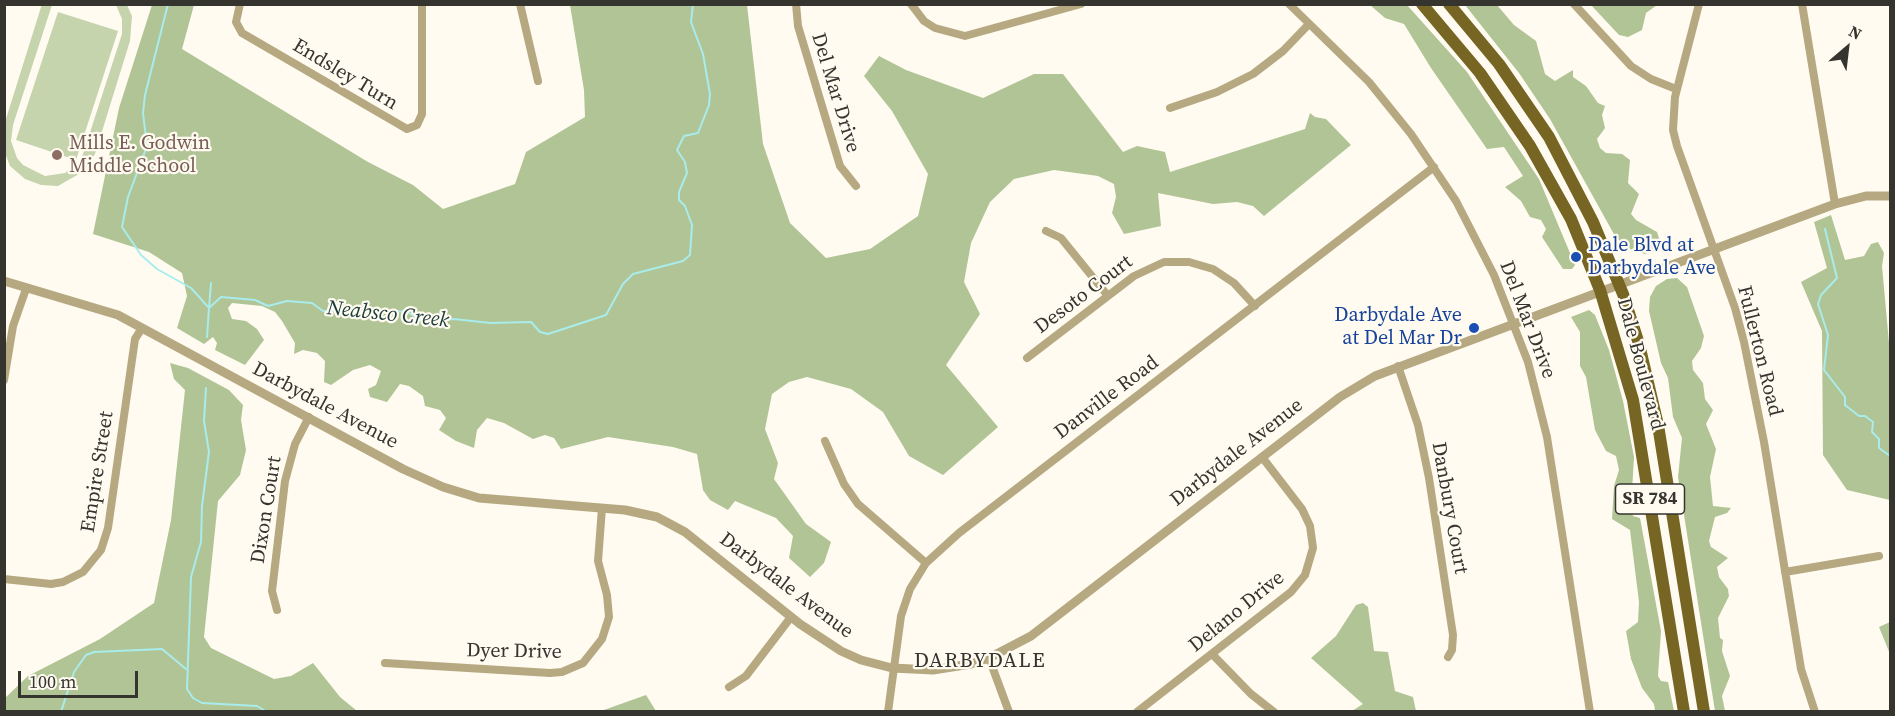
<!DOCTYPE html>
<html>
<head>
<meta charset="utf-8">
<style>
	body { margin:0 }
	#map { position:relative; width:1895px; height:716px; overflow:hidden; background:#fffbf1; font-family:"Source Serif 4",serif }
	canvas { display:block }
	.frame { position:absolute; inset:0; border:6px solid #35342f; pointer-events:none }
	.north { position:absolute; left:1817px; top:18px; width:60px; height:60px; -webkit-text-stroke:4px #fffbf1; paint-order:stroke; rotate:28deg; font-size:16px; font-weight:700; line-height:24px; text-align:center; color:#35342f }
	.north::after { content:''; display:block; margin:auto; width:21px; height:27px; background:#35342f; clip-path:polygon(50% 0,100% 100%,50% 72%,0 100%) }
	.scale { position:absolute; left:18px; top:671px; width:120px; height:27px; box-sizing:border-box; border:3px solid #35342f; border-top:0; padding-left:8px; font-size:18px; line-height:21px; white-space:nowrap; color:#35342f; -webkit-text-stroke:4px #fffbf1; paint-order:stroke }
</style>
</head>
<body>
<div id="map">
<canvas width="1895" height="716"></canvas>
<div class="frame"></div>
<div class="north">N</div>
<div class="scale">100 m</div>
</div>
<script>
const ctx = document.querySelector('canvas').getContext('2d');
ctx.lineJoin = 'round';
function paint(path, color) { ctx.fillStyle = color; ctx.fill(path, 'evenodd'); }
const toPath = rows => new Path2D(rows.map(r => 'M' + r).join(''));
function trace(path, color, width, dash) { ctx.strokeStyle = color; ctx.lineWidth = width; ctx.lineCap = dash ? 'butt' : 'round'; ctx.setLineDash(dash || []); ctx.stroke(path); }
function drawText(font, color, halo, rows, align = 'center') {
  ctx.font = font + ' "Source Serif 4",serif'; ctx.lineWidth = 4.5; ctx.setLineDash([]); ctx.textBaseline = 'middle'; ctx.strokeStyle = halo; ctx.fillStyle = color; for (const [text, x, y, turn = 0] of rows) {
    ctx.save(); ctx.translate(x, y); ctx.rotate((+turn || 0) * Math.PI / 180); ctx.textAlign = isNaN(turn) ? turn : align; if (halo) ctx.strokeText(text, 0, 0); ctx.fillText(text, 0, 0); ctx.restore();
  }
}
paint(toPath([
	[42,4,52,5,13,125,11,141,17,158,23,165,45,176,65,173,81,160,122,34,122,19,116,5,127,5,132,16,130,41,95,154,84,171,58,186,41,185,25,179,10,166,5,153,5,122],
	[58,12,118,31,76,160,16,140]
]), '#c5d4ad');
paint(toPath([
	[152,5,194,5,182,49,368,162,413,185,443,209,515,184,526,152,585,117,584,90,570,5,747,5,763,144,790,223,826,258,870,249,918,216,928,174,892,111,864,76,879,56,906,70,983,98,1034,74,1063,74,1123,152,1137,146,1165,152,1170,172,1305,129,1310,113,1315,117,1326,119,1351,145,1264,216,1253,206,1237,202,1213,204,1158,193,1161,226,1124,234,1112,213,1116,197,1114,184,1098,176,1054,170,1014,179,990,202,971,243,964,282,980,314,946,365,998,427,943,475,909,456,883,412,851,389,807,377,789,382,772,394,765,429,778,463,774,479,806,524,831,542,824,563,810,577,789,558,793,536,776,518,735,501,728,510,710,500,703,490,697,454,673,447,608,437,561,449,554,438,545,435,533,439,504,423,487,418,477,430,474,448,456,441,439,430,446,418,440,410,425,406,423,396,409,386,400,384,387,402,370,397,368,389,376,385,381,371,370,365,353,370,331,385,324,382,325,361,317,353,303,350,294,354,295,343,282,321,275,312,262,306,232,303,228,308,232,319,246,321,257,329,264,340,245,365,215,350,217,343,213,337,204,344,177,328,187,296,182,273,149,252,93,234,119,108],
	[1370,5,1407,5,1467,72,1539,179,1575,265,1572,269,1563,269,1542,237,1546,229,1541,220,1530,217,1521,201,1505,187,1523,176,1504,147,1487,149,1431,68,1404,24,1385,18],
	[1465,5,1497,5,1514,25,1536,41,1545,74,1555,81,1573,70,1573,77,1586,86,1598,103,1605,106,1602,115,1605,128,1597,139,1600,148,1606,153,1622,154,1630,160,1628,183,1639,194,1631,214,1636,220,1657,232,1661,244,1657,250,1645,254,1627,248,1615,236,1550,119,1519,73],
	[1591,5,1657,5,1646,13,1642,30,1628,37,1619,35],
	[1831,215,1845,260,1864,256,1871,244,1878,242,1884,253,1882,266,1890,354,1890,500,1847,490,1823,455,1822,331,1801,282,1827,268,1814,222],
	[1677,278,1687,287,1704,336,1701,348,1692,361,1693,370,1703,383,1705,399,1713,410,1706,424,1716,449,1710,477,1713,506,1731,508,1727,513,1715,517,1709,541,1711,547,1728,558,1717,567,1719,577,1728,589,1729,596,1718,618,1720,638,1723,640,1722,651,1730,676,1722,696,1725,711,1715,711,1678,477,1682,438,1673,417,1668,378,1661,363,1649,311,1650,297,1656,286,1667,279],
	[1589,310,1595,315,1609,350,1623,401,1634,457,1631,508,1633,516,1640,518,1661,631,1658,676,1661,681,1668,682,1674,711,1655,711,1654,704,1642,688,1631,659,1626,631,1638,622,1639,602,1630,530,1612,519,1614,486,1619,470,1616,456,1606,451,1595,430,1586,377,1580,366,1580,332,1571,317],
	[170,363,188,368,229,390,243,405,241,420,246,450,240,475,218,501,204,637,211,648,274,679,291,676,313,663,340,697,357,711,5,711,5,698,28,676,100,639,154,603,171,520,185,390,174,379],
	[1363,603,1368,607,1374,651,1388,652,1395,691,1413,697,1416,711,1352,711,1363,704,1311,658,1336,636,1356,605],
	[1890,622,1890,654,1879,627],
	[646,695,656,711,601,711]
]), '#b1c495');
trace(toPath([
	[168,4,145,95,143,113,147,146,128,197,122,227,141,255,157,269,191,288,209,308,211,283],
	[1825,229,1837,278,1821,295,1818,304,1828,335,1824,370,1845,397,1845,405,1859,416,1865,416,1873,422,1872,432,1879,439,1879,448,1890,456],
	[207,337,209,308,221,297,255,300,268,306,287,301,312,303,323,311,347,311,373,317,382,310,407,312,421,320,434,321,454,319,490,323,531,322,540,332,548,334,606,315,623,284,633,274,683,261,690,255,692,225,685,206,679,200,679,192,687,173,685,162,677,150,684,136,698,133,709,105,710,94,703,54,691,22,693,4],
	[206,388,204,421,209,452,202,506,201,542,191,577,187,689,193,698,202,703,257,706,267,712],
	[61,712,74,672,86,655,94,652,162,649,186,669]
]), '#a9ecec', 2);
trace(toPath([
	[240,4,236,22,242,33,407,129,417,125,422,114,422,4],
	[520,4,538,81],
	[796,4,798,26,840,166,856,186],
	[911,4,924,21,935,28,965,36,1081,4],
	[1289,4,1369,82,1411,134,1456,201,1494,275,1528,362,1547,437,1590,712],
	[1574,4,1631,66,1651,79,1676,89],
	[1699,4,1675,97,1673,130,1677,146,1735,308,1744,342,1764,442,1801,669,1815,712],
	[1802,4,1835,204],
	[1170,108,1217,92,1253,74,1283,51,1309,24],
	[1046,231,1061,238,1108,296],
	[1027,358,1134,276,1164,262,1189,262,1213,269,1234,283,1255,306],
	[1398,366,1418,425,1429,478,1453,635,1452,650,1448,657],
	[4,380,13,326,26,289],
	[825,441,844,484,858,504,926,563],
	[1785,572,1879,556],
	[4,579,51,584,63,582,83,572,101,550,108,528,135,339,142,328],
	[277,610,272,591,285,481,295,444,309,417],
	[1212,654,1251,694,1274,712],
	[989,658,1009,712],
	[385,663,550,673,562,672,583,663,602,639,609,617,607,595,598,561,602,508],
	[729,687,746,676,791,617],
	[888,712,901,616,910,589,926,563,959,533,1434,167],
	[1137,712,1291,592,1305,575,1313,548,1310,526,1302,509,1262,457]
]), '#b6a981', 8);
trace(toPath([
	[4,281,118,315,403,469,443,487,479,498,625,510,657,517,685,532,800,624,841,651,861,660,892,668,933,670,971,664,989,658,1031,636,1340,397,1375,376,1835,204,1866,196,1890,196]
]), '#b6a981', 9);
trace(toPath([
	[1422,4,1480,73,1530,146,1571,219,1600,290,1633,400,1684,712],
	[1449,4,1499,64,1549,137,1593,222,1623,294,1639,344,1658,425,1704,712]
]), '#776524', 12);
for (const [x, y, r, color] of [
	[57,155,6,"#8d6e63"],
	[1576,257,6,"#1a4fb4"],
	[1474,328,6,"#1a4fb4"]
]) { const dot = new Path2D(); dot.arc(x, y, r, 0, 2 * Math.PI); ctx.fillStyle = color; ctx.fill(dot); trace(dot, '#fffbf1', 2); }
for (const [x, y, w] of [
	[1650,499,69]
]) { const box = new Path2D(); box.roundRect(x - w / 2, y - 15, w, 30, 4.5); ctx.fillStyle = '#fffbf1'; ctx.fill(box); trace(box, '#35342f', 1.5); }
drawText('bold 18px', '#35342f', null, [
	["SR 784",1650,499]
]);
drawText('20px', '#35342f', '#fffbf1', [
	["Endsley Turn",345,75,31],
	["Del Mar Drive",835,93,73],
	["Desoto Court",1084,295,-37],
	["Del Mar Drive",1527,320,69],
	["Fullerton Road",1759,351,76],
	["Dale Boulevard",1640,364,75],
	["Danville Road",1107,398,-37],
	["Darbydale Avenue",325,406,28],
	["Darbydale Avenue",1237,453,-38],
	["Empire Street",98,472,-81],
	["Danbury Court",1449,508,80],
	["Dixon Court",267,510,-81],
	["Darbydale Avenue",786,586,37],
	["Delano Drive",1237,612,-39],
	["Dyer Drive",514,652,1]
]);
drawText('20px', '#785e54', '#fffbf1', [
	["Mills E. Godwin",69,144],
	["Middle School",69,167]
], 'left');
drawText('20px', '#164399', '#fffbf1', [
	["Dale Blvd at",1588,246],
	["Darbydale Ave",1588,269],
	["Darbydale Ave",1462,316,"right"],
	["at Del Mar Dr",1462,339,"right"]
], 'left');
drawText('italic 21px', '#193b3b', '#fffbf1', [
	["Neabsco Creek",388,315,6]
]);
ctx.letterSpacing = '1.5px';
drawText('21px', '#35342f', '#fffbf1', [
	["DARBYDALE",980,662]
]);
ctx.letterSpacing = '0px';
</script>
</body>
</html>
